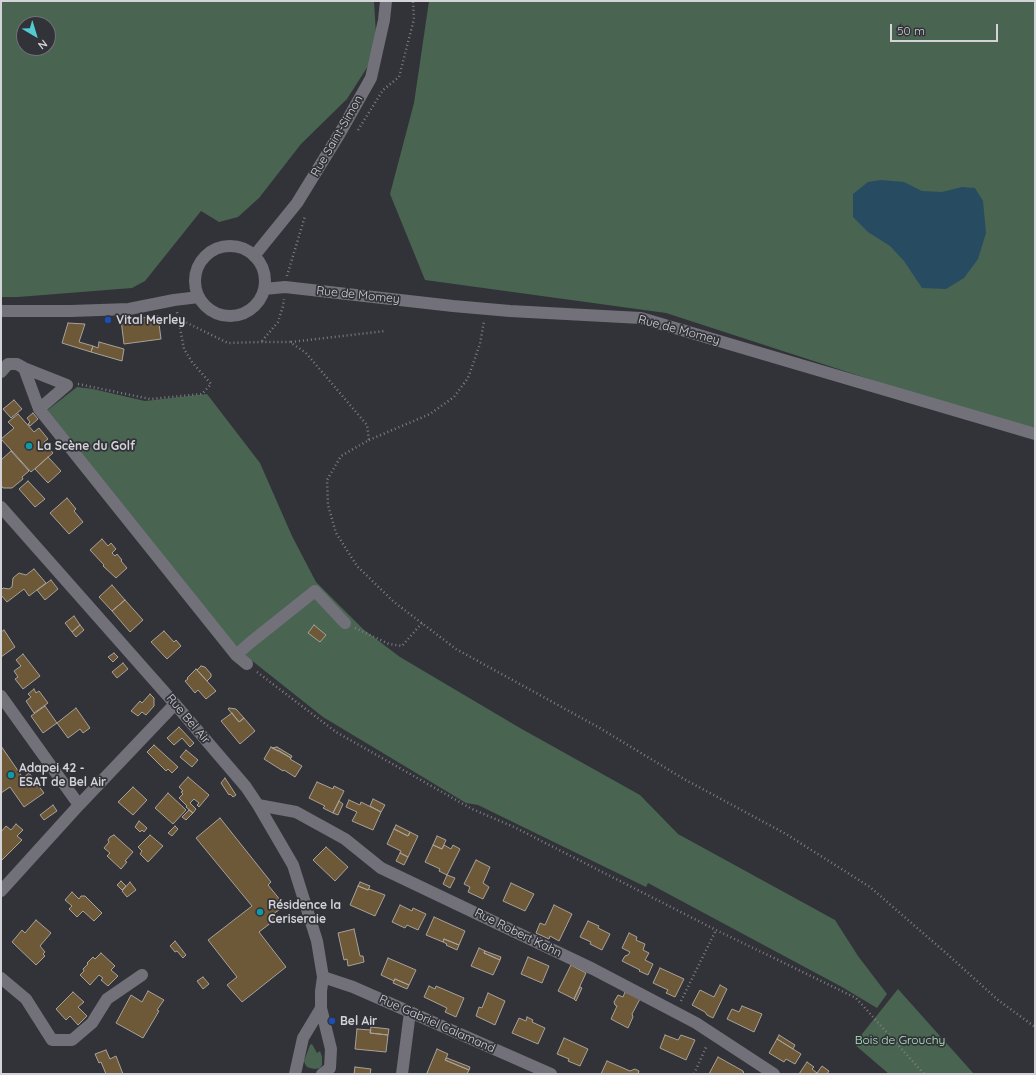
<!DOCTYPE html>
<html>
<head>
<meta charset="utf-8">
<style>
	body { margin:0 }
	#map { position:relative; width:1036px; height:1075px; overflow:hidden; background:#323239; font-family:Quicksand,sans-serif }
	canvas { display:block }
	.frame { position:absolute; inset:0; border:2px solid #d3d3d8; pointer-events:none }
	.north { position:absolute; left:16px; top:16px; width:40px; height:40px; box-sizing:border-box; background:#323239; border:1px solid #727279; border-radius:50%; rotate:142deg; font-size:11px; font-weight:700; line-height:16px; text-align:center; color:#d3d3d8 }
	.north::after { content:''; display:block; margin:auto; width:14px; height:18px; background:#51ccd2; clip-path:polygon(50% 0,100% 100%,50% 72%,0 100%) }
	.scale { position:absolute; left:890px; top:24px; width:108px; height:18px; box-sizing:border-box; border:2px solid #d3d3d8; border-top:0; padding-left:5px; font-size:12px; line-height:14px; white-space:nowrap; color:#d3d3d8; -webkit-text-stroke:3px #323239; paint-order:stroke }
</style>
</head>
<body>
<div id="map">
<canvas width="1036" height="1075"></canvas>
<div class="frame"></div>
<div class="north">N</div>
<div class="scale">50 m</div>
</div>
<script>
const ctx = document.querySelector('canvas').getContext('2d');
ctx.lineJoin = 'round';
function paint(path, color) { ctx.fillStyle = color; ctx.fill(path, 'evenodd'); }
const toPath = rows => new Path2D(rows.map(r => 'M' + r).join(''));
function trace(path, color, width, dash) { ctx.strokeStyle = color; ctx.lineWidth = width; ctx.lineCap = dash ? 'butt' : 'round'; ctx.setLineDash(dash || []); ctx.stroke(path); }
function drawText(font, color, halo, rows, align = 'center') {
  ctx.font = font + ' Quicksand,sans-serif'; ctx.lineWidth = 3.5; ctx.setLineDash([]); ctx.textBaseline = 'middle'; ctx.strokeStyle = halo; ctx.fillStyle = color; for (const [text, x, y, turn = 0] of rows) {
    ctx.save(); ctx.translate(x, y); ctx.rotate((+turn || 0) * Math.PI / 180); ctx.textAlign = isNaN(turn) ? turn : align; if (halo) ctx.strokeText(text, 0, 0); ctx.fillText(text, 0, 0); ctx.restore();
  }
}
paint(toPath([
	[1,1,374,1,377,52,347,99,301,144,259,198,238,217,219,222,201,211,145,281,132,288,18,297,1,297],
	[24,24,48,24,48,48,24,48],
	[429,1,1035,1,1035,433,666,313,425,280,390,194,414,103],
	[77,387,93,389,145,401,207,394,260,463,292,536,316,582,363,629,400,657,520,728,640,795,678,834,835,920,858,956,887,994,877,1008,842,987,648,883,646,887,478,805,466,803,323,717,236,648,45,412],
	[898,989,974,1074,889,1074,854,1044],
	[312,1044,317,1053,320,1051,322,1057,322,1065,320,1068,315,1069,310,1068,307,1067,305,1064,304,1061,310,1045]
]), '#496451');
paint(toPath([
	[881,180,904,182,922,191,942,192,962,187,975,188,983,201,986,233,978,259,964,278,946,289,922,288,904,261,890,246,868,232,853,217,853,194,868,182]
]), '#274b60');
const building = toPath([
	[158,316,161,339,124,344,121,320,158,316],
	[68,323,85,324,79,342,93,346,91,352,62,343,68,323],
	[99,342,124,349,122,361,91,352,93,346,98,348,99,342],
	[14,400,22,409,11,418,3,409,14,400],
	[33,413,38,419,30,426,28,424,30,422,27,418,33,413],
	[18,414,34,432,39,428,48,439,44,442,53,453,31,472,1,439,14,428,8,422,18,414],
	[11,451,29,471,22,477,23,479,12,488,3,488,1,485,1,460,11,451],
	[48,457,61,471,48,483,35,469,48,457],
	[28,481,45,499,35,507,19,489,28,481],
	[67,498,76,509,74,511,83,522,69,534,50,513,67,498],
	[102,539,108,546,111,543,116,549,112,553,115,556,117,554,122,560,121,561,127,568,116,578,103,566,104,565,90,550,102,539],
	[34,569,46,583,29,596,24,589,7,602,1,595,1,590,3,588,9,589,12,587,13,578,19,573,26,575,34,569],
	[51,580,58,589,45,600,37,590,51,580],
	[112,585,125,600,112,611,99,597,112,585],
	[125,600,143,620,130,632,112,611,125,600],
	[74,616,80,625,72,632,65,623,74,616],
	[80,625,84,630,76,637,72,632,80,625],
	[314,625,326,635,320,642,308,633,314,625],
	[4,630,15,647,1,657,1,632,4,630],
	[164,631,174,642,176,640,181,646,167,659,151,642,164,631],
	[114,653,118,657,113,662,108,657,114,653],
	[23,654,40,676,23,689,15,679,18,677,14,671,21,666,16,660,23,654],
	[123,663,128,669,117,678,112,672,123,663],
	[201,666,205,667,211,674,211,677,207,681,197,670,201,666],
	[196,669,216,691,206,699,198,690,195,693,185,681,188,679,187,678,196,669],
	[34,689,36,693,39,691,48,703,34,713,26,701,31,697,28,694,34,689],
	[150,694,154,698,154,706,146,715,142,712,138,716,131,711,140,701,142,703,150,694],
	[45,706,57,723,43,733,31,716,45,706],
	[76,708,90,728,83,733,80,729,68,738,57,723,76,708],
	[229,708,236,709,244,718,239,722,228,709,229,708],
	[232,713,239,722,244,718,255,731,240,744,221,721,232,713],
	[179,727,194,743,190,747,182,738,174,745,167,738,179,727],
	[154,745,178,767,172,773,168,769,166,771,147,752,154,745],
	[1,746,23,778,29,773,44,793,24,807,10,787,1,793,1,746],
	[271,747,291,758,290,759,302,766,295,777,284,770,283,771,264,759,271,747],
	[277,747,292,756,291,758,278,750,278,751,272,748,277,747],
	[186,750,198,760,192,767,180,757,186,750],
	[188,777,209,795,199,807,197,805,199,803,194,799,190,803,196,809,193,813,186,807,187,806,179,798,183,794,181,792,183,791,179,787,188,777],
	[225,778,236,795,233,797,230,794,229,795,221,783,225,778],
	[317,782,333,789,334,786,344,791,333,813,323,808,325,806,309,798,317,782],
	[133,787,147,800,133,815,118,802,133,787],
	[168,793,186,810,173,824,155,808,168,793],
	[373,799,385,805,381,812,370,806,373,799],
	[349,800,360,805,361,802,381,812,373,830,352,821,357,812,346,807,349,800],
	[339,801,343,804,338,815,333,813,339,801],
	[53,805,57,811,44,820,40,815,53,805],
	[189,810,193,813,186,820,182,817,189,810],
	[220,818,271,882,268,885,281,901,275,906,279,910,273,914,277,918,259,932,286,967,242,1002,227,985,237,977,208,940,252,906,196,838,220,818],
	[139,821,147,828,144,832,142,830,140,832,135,827,139,821],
	[16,824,23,830,17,836,22,840,1,861,1,832,6,826,11,830,16,824],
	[396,825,410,832,408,836,394,829,396,825],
	[175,826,178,829,172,836,168,833,175,826],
	[394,829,408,836,410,832,418,836,408,857,400,853,401,851,387,844,394,829],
	[114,835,133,852,125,861,127,862,121,869,107,856,110,853,104,848,109,842,108,840,110,837,114,835],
	[150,835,163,846,148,862,140,854,142,851,138,847,150,835],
	[437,836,446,840,442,849,433,845,437,836],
	[433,845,442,849,444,845,451,849,453,845,460,849,447,875,439,871,440,869,425,862,433,845],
	[326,847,348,867,335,881,313,860,326,847],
	[400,853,408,857,404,865,396,861,400,853],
	[476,860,490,867,483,883,489,887,483,899,468,892,470,887,464,884,476,860],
	[447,875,455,878,450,888,443,884,447,875],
	[121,881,126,886,122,890,117,885,121,881],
	[130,882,136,890,127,897,122,891,130,882],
	[360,882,370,886,368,890,358,886,360,882],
	[511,883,534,894,525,911,503,901,511,883],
	[358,886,368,890,369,889,385,895,375,916,350,905,358,886],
	[72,892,79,899,81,896,85,896,102,913,94,921,83,911,77,917,69,909,72,906,65,900,72,892],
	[400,905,412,911,413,908,426,914,418,930,407,925,405,928,392,922,400,905],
	[554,905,572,914,559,941,550,936,549,939,536,933,540,923,545,925,554,905],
	[434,917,465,931,459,945,444,939,443,942,426,935,434,917],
	[36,920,51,933,40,946,45,952,43,954,45,956,36,965,12,942,22,930,25,933,36,920],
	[588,921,599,926,598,928,610,934,602,950,590,944,591,942,580,937,588,921],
	[354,929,360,956,363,956,364,962,348,966,347,959,344,960,338,933,354,929],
	[629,933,637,937,636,940,645,944,643,950,649,953,645,960,653,964,648,975,639,971,640,970,622,961,625,956,628,955,630,952,622,948,629,933],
	[444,939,459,945,457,950,446,945,447,944,443,942,444,939],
	[175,941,186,955,183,958,177,951,175,952,170,946,175,941],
	[479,948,485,951,484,953,500,960,493,975,471,966,479,948],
	[485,951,501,957,500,960,484,953,485,951],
	[101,953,115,966,111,970,118,976,108,986,101,980,103,978,99,975,90,985,80,975,84,971,83,969,88,964,87,963,93,957,95,959,101,953],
	[528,957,549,966,542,983,521,974,528,957],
	[388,958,416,970,409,985,395,979,394,981,381,975,388,958],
	[571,965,586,973,574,999,558,991,571,965],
	[660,968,684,979,675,997,666,993,668,990,653,983,660,968],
	[203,977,209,984,203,989,197,981,203,977],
	[395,979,409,985,407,989,393,983,395,979],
	[720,985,727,989,713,1018,707,1015,705,1012,692,1005,700,990,714,997,720,985],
	[429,986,435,989,436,986,464,998,456,1017,445,1012,447,1008,424,997,429,986],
	[580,987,582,988,576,1001,574,999,580,987],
	[148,991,164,1000,157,1010,159,1011,143,1038,116,1023,131,995,142,1002,148,991],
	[73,992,84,1002,78,1007,87,1016,78,1025,70,1016,66,1020,56,1009,73,992],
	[625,992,640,999,632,1014,633,1017,628,1028,611,1019,617,1006,615,1005,614,1002,618,995,623,997,625,992],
	[488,993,505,1001,495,1025,476,1016,479,1007,482,1008,488,993],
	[742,1006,762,1014,754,1032,727,1019,732,1009,739,1012,742,1006],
	[527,1017,533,1020,532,1022,545,1028,538,1044,512,1033,519,1018,526,1021,527,1017],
	[371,1027,389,1029,388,1035,370,1033,371,1027],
	[357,1029,371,1030,370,1033,388,1035,386,1052,355,1049,357,1029],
	[665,1035,678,1040,681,1035,695,1040,686,1060,660,1048,665,1035],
	[779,1035,795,1045,793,1049,777,1039,779,1035],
	[564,1038,588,1049,580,1066,568,1061,569,1059,557,1054,564,1038],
	[777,1039,801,1054,795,1064,786,1059,784,1062,769,1053,777,1039],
	[437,1049,448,1054,445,1060,469,1070,467,1074,429,1074,427,1073,437,1049],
	[106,1050,110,1059,116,1056,123,1074,106,1074,101,1062,99,1063,95,1054,106,1050],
	[718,1057,743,1071,744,1074,709,1074,718,1057],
	[447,1058,470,1067,469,1070,445,1060,447,1058],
	[607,1061,630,1071,635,1069,639,1071,638,1074,601,1074,607,1061],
	[807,1062,814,1067,812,1069,817,1073,822,1066,829,1071,827,1074,799,1074,807,1062],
	[355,1067,371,1069,370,1074,354,1074,355,1067]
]);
paint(building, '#6d5838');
trace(building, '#a8a29a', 1);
trace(toPath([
	[358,130,383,90,399,77,414,19,413,1],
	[287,276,305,216],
	[179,319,228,343,262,342,290,342,306,353,367,425,369,440,341,456,327,480,328,505,336,533,357,566,394,602,456,649,598,727,684,779,786,834,870,887,946,953,998,1000,1035,1027],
	[262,341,278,322,283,306,284,299],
	[291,342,385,331],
	[78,384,150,399,202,394,211,384,192,362,184,349,177,312],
	[369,440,430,414,454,397,468,378,480,344,484,321],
	[355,628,389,644,402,646,422,623],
	[257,672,336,732,472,809,514,827,716,930,856,998,924,1074],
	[681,1001,716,930],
	[694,1074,707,1045]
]), '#7e7e84', 2.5, [1, 3]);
trace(toPath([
	'195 281a35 35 0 1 1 70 0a35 35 0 1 1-70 0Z',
	[254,256,297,203,340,133,371,78,384,20,386,1],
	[264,289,285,287,453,306,510,311,641,318,1035,434],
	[1,311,71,311,129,309,174,300,199,297],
	[24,368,67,385,39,409],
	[1,372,8,364,17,364,24,368,39,409,236,655,247,664],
	[1,507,175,704,246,787,258,805,293,865,317,941,323,977,321,991,321,1008,331,1049,330,1068,322,1074],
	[236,655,251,642,315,591,345,623],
	[1,696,79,805],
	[258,805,296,812,345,839,381,868,593,969,696,1023,774,1074],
	[1,891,79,805,175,704],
	[323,977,353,987,551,1074],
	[1,978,26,999,52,1040,72,1040,92,1023,107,999,142,975],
	[295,1074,303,1038,321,1008],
	[402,1074,410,1012]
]), '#72717a', 12);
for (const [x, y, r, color] of [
	[108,320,4,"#1a4fb4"],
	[29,446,4,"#0f9aa8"],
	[11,775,4,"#0f9aa8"],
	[260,912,4,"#0f9aa8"],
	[332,1021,4,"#1a4fb4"]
]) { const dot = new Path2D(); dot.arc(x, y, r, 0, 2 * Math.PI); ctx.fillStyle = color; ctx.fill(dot); trace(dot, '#323239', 1.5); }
drawText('12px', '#d3d3d8', '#323239', [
	["Rue Saint-Simon",337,136,-60],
	["Rue de Momey",358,295,6],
	["Rue de Momey",679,330,15],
	["Rue Bel Air",188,719,50],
	["Rue Robert Kahn",518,933,26],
	["Rue Gabriel Calamand",437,1024,24]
]);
drawText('bold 12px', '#d3d3d8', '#323239', [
	["Vital Merley",116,320],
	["La Scène du Golf",37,446],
	["Adapei 42 -",19,768],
	["ESAT de Bel Air",19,782],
	["Résidence la",268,905],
	["Ceriseraie",268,919],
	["Bel Air",340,1021]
], 'left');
drawText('12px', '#b0ecc1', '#323239', [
	["Bois de Grouchy",900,1040]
]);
</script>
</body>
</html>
